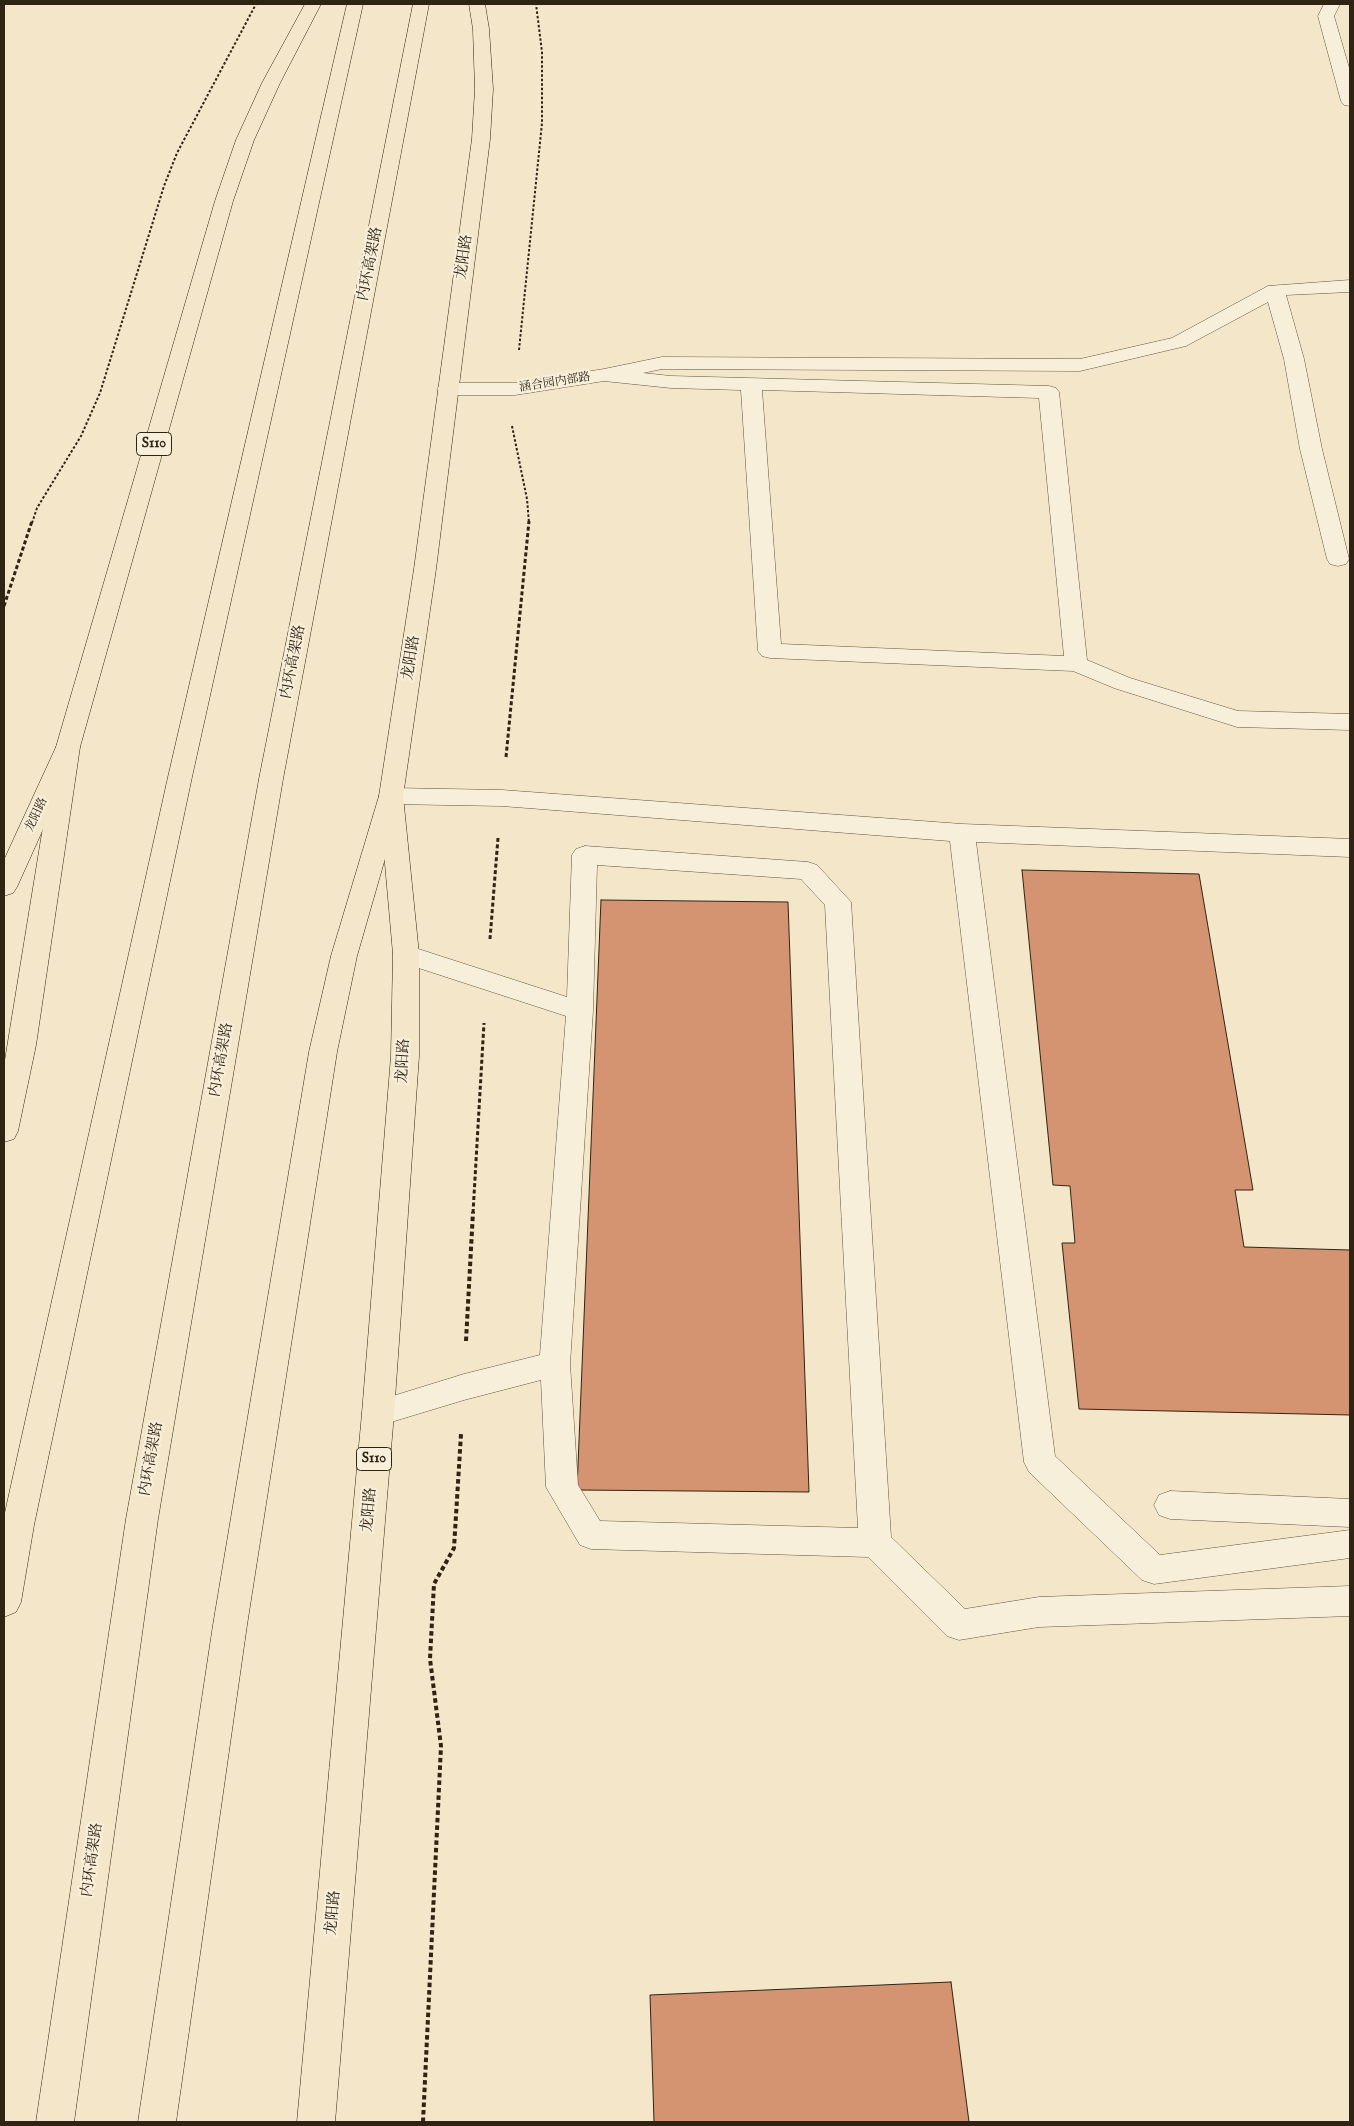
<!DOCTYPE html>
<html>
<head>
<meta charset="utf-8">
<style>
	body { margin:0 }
	#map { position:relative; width:1354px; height:2126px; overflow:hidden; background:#f4e6c8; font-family:"IM FELL English",serif }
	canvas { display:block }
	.frame { position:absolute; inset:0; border:5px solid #2f2314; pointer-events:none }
</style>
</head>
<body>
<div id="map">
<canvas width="1354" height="2126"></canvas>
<div class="frame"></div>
</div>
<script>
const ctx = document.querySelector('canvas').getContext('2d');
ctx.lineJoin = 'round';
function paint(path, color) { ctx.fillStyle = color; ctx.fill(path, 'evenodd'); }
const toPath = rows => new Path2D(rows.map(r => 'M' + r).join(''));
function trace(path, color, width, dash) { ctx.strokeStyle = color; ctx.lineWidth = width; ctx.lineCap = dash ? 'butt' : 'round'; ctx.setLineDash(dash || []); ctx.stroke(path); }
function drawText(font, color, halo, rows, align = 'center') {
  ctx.font = font + ' "IM FELL English","Noto Serif SC",serif'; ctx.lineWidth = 4.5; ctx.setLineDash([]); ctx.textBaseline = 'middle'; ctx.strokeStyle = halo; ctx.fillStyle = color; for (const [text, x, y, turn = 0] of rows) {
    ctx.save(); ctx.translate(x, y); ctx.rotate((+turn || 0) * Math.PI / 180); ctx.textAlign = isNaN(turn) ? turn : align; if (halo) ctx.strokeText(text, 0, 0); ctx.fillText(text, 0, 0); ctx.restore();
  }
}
const building = toPath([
	[1022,870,1199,874,1253,1190,1235,1190,1244,1247,1350,1250,1350,1415,1079,1409,1062,1243,1075,1243,1070,1186,1053,1185,1022,870],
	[601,900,788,902,809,1492,577,1490,601,900],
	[951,1982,969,2122,654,2122,650,1995,951,1982]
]);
paint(building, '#d59471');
trace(building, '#2f2314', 1);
const minor = toPath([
	[1324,4,1340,4,1334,16,1350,71,1350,106,1344,105,1341,101,1318,16,1324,4],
	[1350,280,1350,292,1286,295,1304,359,1322,449,1349,559,1346,564,1338,566,1330,564,1327,559,1300,449,1284,359,1268,302,1186,346,1080,371,662,369,643,373,671,376,1049,386,1056,388,1059,392,1087,660,1130,678,1238,711,1350,714,1350,730,1237,727,1114,688,1073,671,770,658,762,656,758,651,741,390,671,388,604,381,515,395,447,395,440,393,437,389,440,385,447,383,515,383,604,369,662,357,1080,359,1172,338,1268,286,1350,280],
	[762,390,1039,398,1064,656,781,644,762,390],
	[391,788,502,790,962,824,1350,839,1350,857,976,842,1055,1456,1160,1555,1350,1530,1350,1558,1154,1584,1142,1580,1029,1472,1024,1462,950,841,502,806,391,804,382,802,379,796,382,790,391,788],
	[585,846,808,862,817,865,851,902,891,1537,965,1609,1039,1597,1350,1586,1350,1616,1039,1627,959,1640,947,1636,868,1557,591,1549,580,1545,546,1487,541,1380,464,1400,378,1426,367,1422,362,1413,367,1404,464,1374,540,1355,566,1016,397,961,393,954,397,947,406,945,567,997,572,855,576,849,585,846],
	[597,865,801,879,825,905,858,1528,600,1521,578,1485,570,1364,593,1010,597,865],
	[1170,1491,1350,1499,1350,1527,1170,1519,1159,1515,1154,1505,1159,1495,1170,1491]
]);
const major = toPath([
	[305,4,321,4,280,83,254,140,233,201,80,747,17,887,13,893,4,896,4,860,56,747,215,201,236,140,262,83,305,4],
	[469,4,485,4,489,29,493,89,490,139,436,569,403,796,419,954,419,1056,394,1413,335,2122,297,2122,362,1413,391,1056,393,954,379,796,414,569,472,139,475,89,473,29,469,4]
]);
const highway = toPath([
	[347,4,363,4,192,777,34,1525,21,1602,16,1612,4,1617,4,1517,168,777,347,4],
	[413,4,429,4,283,779,158,1519,74,2122,36,2122,126,1519,259,779,413,4],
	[68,739,77,741,80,747,36,1045,18,1131,14,1139,4,1142,4,1066,56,747,59,741,68,739],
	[391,788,400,790,403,796,357,956,337,1052,247,1625,176,2122,138,2122,213,1625,309,1052,331,956,379,796,382,790,391,788]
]);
trace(minor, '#605441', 1);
trace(major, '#2f2314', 1);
trace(highway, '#2f2314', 1);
trace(toPath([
	[519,350,542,123,542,52,536,4],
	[512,426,527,499,529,523],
	[32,523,37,508,81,436,100,393,164,186,177,153,256,4]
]), '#2f2314', 2, [2.5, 2]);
trace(toPath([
	[4,606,32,521],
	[506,757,529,521],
	[490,939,498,838],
	[473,1213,484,1023]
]), '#2f2314', 3, [4, 2.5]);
trace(toPath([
	[466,1341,473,1212],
	[423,2122,441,1746,430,1659,434,1584,454,1548,461,1434]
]), '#2f2314', 4, [4.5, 3]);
paint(minor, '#f8efdb');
paint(major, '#f4e6c8');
paint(highway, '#f4e6c8');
drawText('12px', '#2f2314', '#f8efdb', [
	["涵合园内部路",555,383,-9],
	["龙阳路",37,815,-65]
]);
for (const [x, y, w] of [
	[154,444,35],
	[374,1459,35]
]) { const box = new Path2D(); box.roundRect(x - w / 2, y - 11.5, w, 23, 4); ctx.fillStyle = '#f8efdb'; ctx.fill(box); trace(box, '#2f2314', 1); }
drawText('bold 14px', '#2f2314', null, [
	["S110",154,444],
	["S110",374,1459]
]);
drawText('15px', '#2f2314', '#f8efdb', [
	["龙阳路",465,257,-82],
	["内环高架路",371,264,-79],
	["龙阳路",412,658,-81],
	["内环高架路",294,662,-79],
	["内环高架路",222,1060,-80],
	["龙阳路",404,1061,-87],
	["内环高架路",152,1459,-80],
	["龙阳路",370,1510,-85],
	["内环高架路",93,1860,-82],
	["龙阳路",334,1913,-85]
]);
</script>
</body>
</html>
